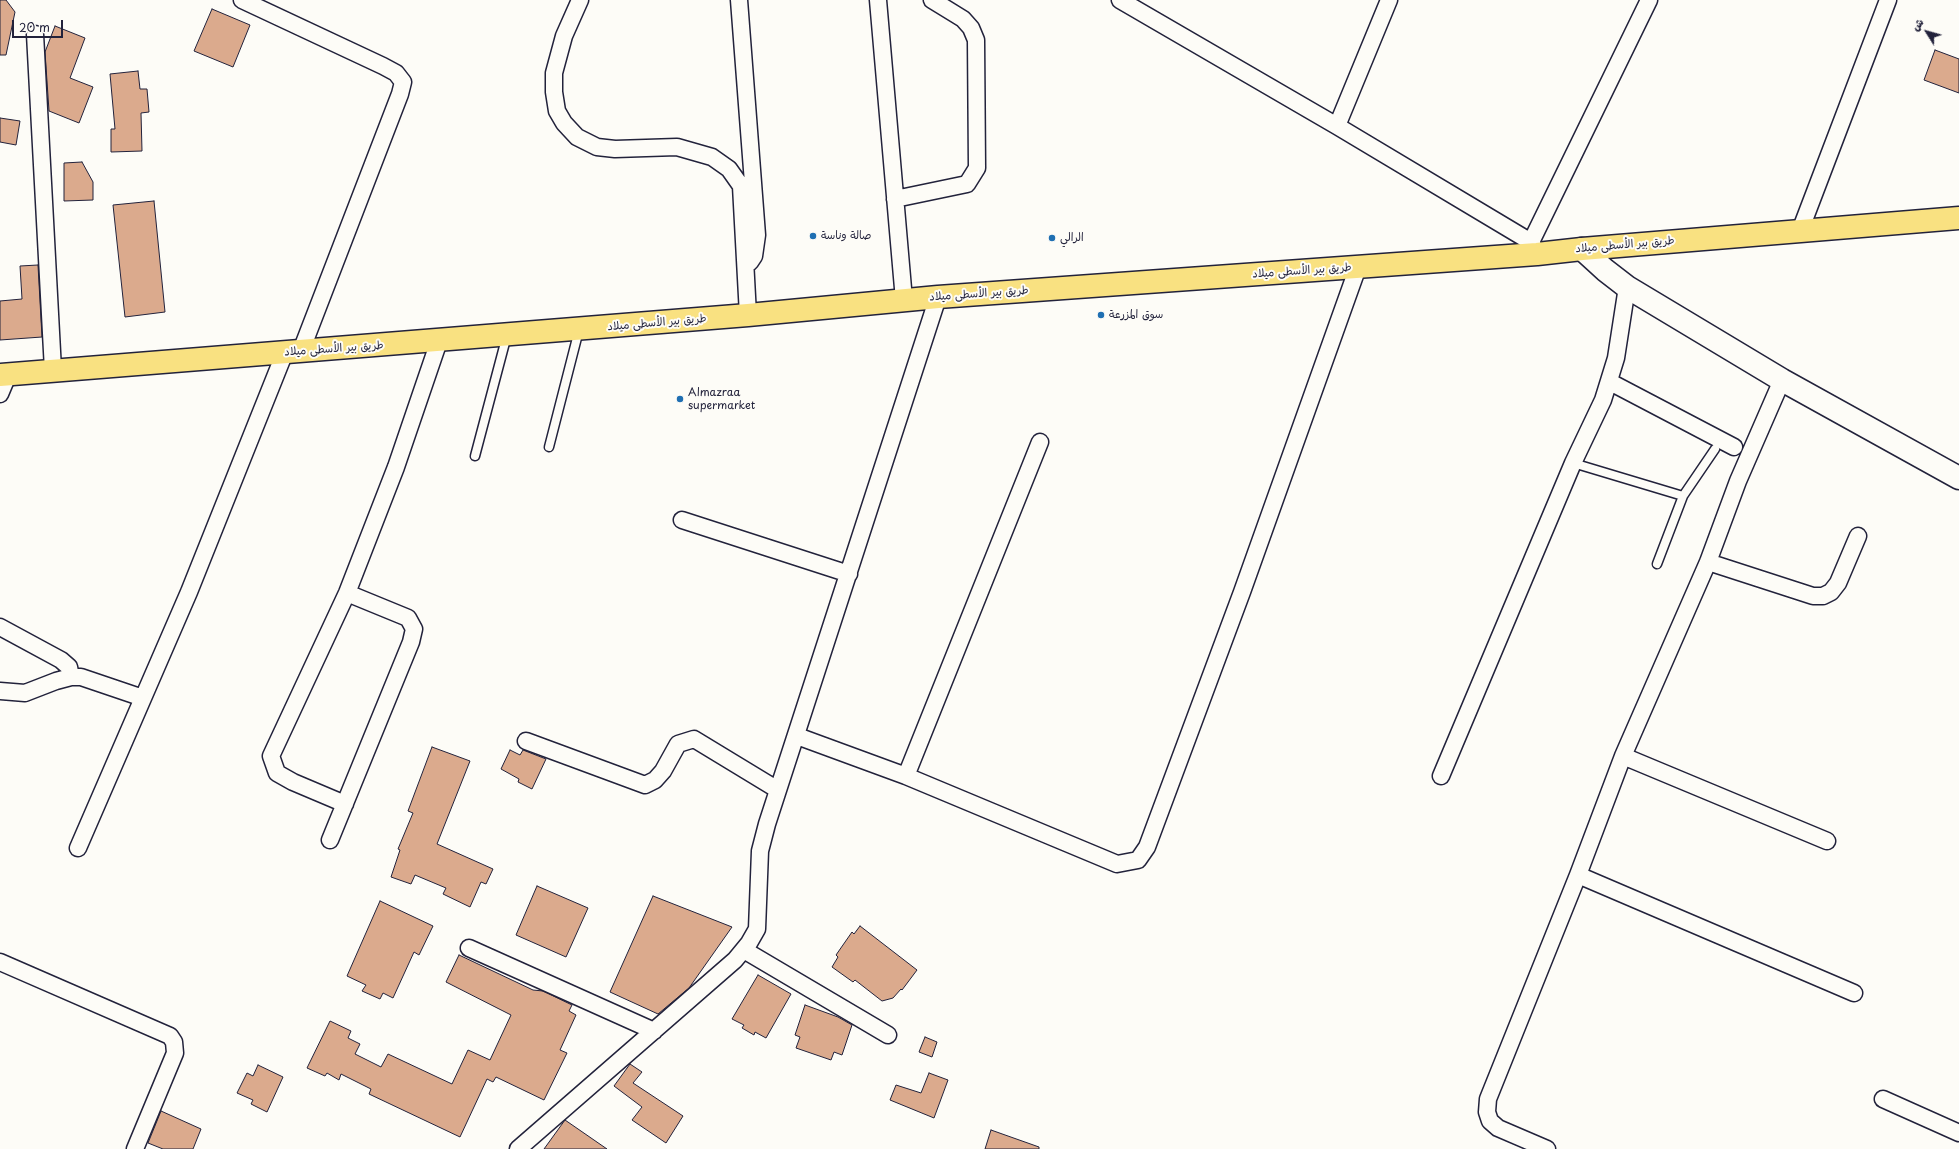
<!DOCTYPE html>
<html>
<head>
<meta charset="utf-8">
<style>
	body { margin:0 }
	#map { position:relative; width:1959px; height:1149px; overflow:hidden; background:#fdfcf7; font-family:"Playpen Sans","Playpen Sans Arabic",sans-serif }
	canvas { display:block }
	.north { position:absolute; left:1907px; top:12px; width:40px; height:40px; -webkit-text-stroke:3px #fdfcf7; paint-order:stroke; rotate:307deg; font-size:11px; font-weight:700; line-height:16px; text-align:center; color:#22223b }
	.north::after { content:''; display:block; margin:auto; width:14px; height:18px; background:#22223b; clip-path:polygon(50% 0,100% 100%,50% 72%,0 100%) }
	.scale { position:absolute; left:12px; top:20px; width:51px; height:18px; box-sizing:border-box; border:2px solid #22223b; border-top:0; padding-left:5px; font-size:12px; line-height:14px; white-space:nowrap; color:#22223b; -webkit-text-stroke:3px #fdfcf7; paint-order:stroke }
</style>
</head>
<body>
<div id="map">
<canvas width="1959" height="1149"></canvas>
<div class="north">ش</div>
<div class="scale">20 m</div>
</div>
<script>
const ctx = document.querySelector('canvas').getContext('2d');
ctx.lineJoin = 'round';
function paint(path, color) { ctx.fillStyle = color; ctx.fill(path, 'evenodd'); }
const toPath = rows => new Path2D(rows.map(r => 'M' + r).join(''));
function trace(path, color, width, dash) { ctx.strokeStyle = color; ctx.lineWidth = width; ctx.lineCap = dash ? 'butt' : 'round'; ctx.setLineDash(dash || []); ctx.stroke(path); }
function drawText(font, color, halo, rows, align = 'center') {
  ctx.font = font + ' "Playpen Sans","Playpen Sans Arabic",sans-serif'; ctx.lineWidth = 4; ctx.setLineDash([]); ctx.textBaseline = 'middle'; ctx.strokeStyle = halo; ctx.fillStyle = color; for (const [text, x, y, turn = 0] of rows) {
    ctx.save(); ctx.translate(x, y); ctx.rotate((+turn || 0) * Math.PI / 180); ctx.textAlign = isNaN(turn) ? turn : align; if (halo) ctx.strokeText(text, 0, 0); ctx.fillText(text, 0, 0); ctx.restore();
  }
}
const building = toPath([
	[0,0,6,0,15,12,6,55,0,55,0,0],
	[212,9,250,25,233,67,194,51,212,9],
	[55,26,85,38,70,78,93,87,79,123,49,111,45,52,55,26],
	[1935,50,1959,59,1959,93,1924,80,1935,50],
	[138,71,140,89,147,89,149,112,141,113,142,151,111,152,111,129,115,129,110,74,138,71],
	[0,118,20,121,16,145,0,142,0,118],
	[82,162,93,182,93,200,64,201,64,163,82,162],
	[154,201,165,312,125,317,113,205,154,201],
	[38,265,42,337,0,340,0,301,22,299,20,266,38,265],
	[432,747,470,761,437,844,493,869,486,884,481,882,470,907,443,894,446,888,415,875,411,884,391,877,400,850,398,849,413,813,408,811,432,747],
	[510,750,520,755,523,750,546,759,532,789,518,782,519,779,501,769,510,750],
	[537,886,588,908,566,957,516,935,537,886],
	[653,896,732,927,689,988,658,1014,610,992,653,896],
	[380,901,433,926,419,955,414,952,393,998,383,993,380,999,362,991,366,985,347,976,380,901],
	[860,926,917,970,902,990,901,989,893,998,882,1001,855,980,853,982,832,967,838,957,836,955,852,932,854,934,860,926],
	[459,955,533,990,543,991,572,1005,569,1011,576,1015,560,1050,567,1053,544,1100,496,1077,493,1082,487,1079,460,1137,369,1094,371,1089,341,1074,339,1080,327,1073,325,1076,307,1068,330,1021,351,1031,348,1038,360,1044,355,1054,381,1067,388,1054,452,1084,468,1050,490,1060,511,1015,446,982,459,955],
	[758,975,791,994,766,1038,755,1032,754,1035,742,1028,744,1025,732,1019,758,975],
	[805,1005,838,1017,852,1025,842,1055,834,1052,831,1060,796,1048,800,1037,795,1035,805,1005],
	[925,1037,937,1042,932,1057,919,1052,925,1037],
	[630,1064,642,1072,633,1083,683,1116,666,1143,632,1120,642,1107,614,1086,630,1064],
	[258,1065,283,1077,267,1112,251,1104,253,1100,237,1093,247,1073,253,1076,258,1065],
	[929,1073,948,1080,934,1118,890,1100,896,1085,921,1093,929,1073],
	[161,1111,201,1129,193,1149,163,1149,148,1143,161,1111],
	[565,1120,607,1149,544,1149,565,1120],
	[991,1130,1039,1147,1039,1149,985,1149,991,1130]
]);
paint(building, '#dbaa8d');
trace(building, '#22223b', 1);
const service = toPath([
	[549,447,579,330],
	[475,456,507,335],
	[1573,463,1683,496,1715,449],
	[1657,564,1683,496]
]);
const minor = toPath([
	[242,0,383,66,396,73,403,82,400,94,301,351],
	[580,0,564,36,554,73,554,92,557,111,564,123,577,137,597,147,615,149,677,147,712,157,729,169,741,186,748,315],
	[739,0,757,235,754,256,750,262],
	[878,0,904,300],
	[1120,0,1337,126,1531,242,1537,254],
	[35,34,53,370],
	[1337,126,1389,0],
	[895,199,967,184,977,168,976,40,971,28,963,19,932,0],
	[1800,231,1888,0],
	[1531,242,1649,0],
	[1610,382,1734,447],
	[0,394,8,375],
	[682,520,849,574],
	[1708,562,1813,596,1823,596,1831,592,1838,583,1858,536],
	[0,627,61,660,69,667,71,677],
	[0,691,25,693,56,681,71,677,81,677,143,698],
	[797,736,906,776,1117,864,1138,860,1147,847,1242,592,1358,267],
	[526,741,645,785,655,780,663,771,678,744,694,739,778,790],
	[1623,756,1827,841],
	[906,776,1040,442],
	[1441,776,1573,463,1603,400,1616,358,1627,287],
	[345,804,293,782,277,773,271,756,347,593,396,467,439,341],
	[330,840,411,642,414,629,408,618,347,593],
	[78,848,189,592,285,352],
	[1578,875,1854,993],
	[469,948,654,1031],
	[744,950,888,1035],
	[0,962,170,1036,174,1042,175,1053,135,1149],
	[1883,1099,1959,1133],
	[518,1149,735,960,749,943,757,929,760,851,767,824,938,297],
	[1547,1149,1498,1128,1490,1121,1487,1112,1488,1099,1578,875,1623,756,1708,562,1738,481,1782,380]
]);
const secondary = toPath([
	[1582,249,1605,270,1627,287,1782,380,1959,478]
]);
const primary = toPath([
	[0,375,748,315,938,297,1537,254,1582,249,1959,218]
]);
trace(service, '#22223b', 11);
trace(minor, '#22223b', 19);
trace(secondary, '#22223b', 25);
trace(primary, '#22223b', 25);
trace(service, '#fdfcf7', 8);
trace(minor, '#fdfcf7', 16);
trace(secondary, '#fdfcf7', 22);
trace(primary, '#f9e181', 22);
for (const [x, y, r, color] of [
	[813,236,4,"#1f6fb2"],
	[1052,238,4,"#1f6fb2"],
	[1101,315,4,"#1f6fb2"],
	[680,399,4,"#1f6fb2"]
]) { const dot = new Path2D(); dot.arc(x, y, r, 0, 2 * Math.PI); ctx.fillStyle = color; ctx.fill(dot); trace(dot, '#fdfcf7', 1.5); }
drawText('11px', '#22223b', '#fdfcf7', [
	["صالة وناسة",821,236],
	["الرالي",1060,238],
	["سوق المزرعة",1109,315],
	["Almazraa",688,393],
	["supermarket",688,406]
], 'left');
drawText('11px', '#22223b', '#fdfcf7', [
	["طريق بير الأسطى ميلاد",1625,245,-5],
	["طريق بير الأسطى ميلاد",1302,271,-4],
	["طريق بير الأسطى ميلاد",979,294,-4],
	["طريق بير الأسطى ميلاد",657,323,-5],
	["طريق بير الأسطى ميلاد",334,349,-4]
]);
</script>
</body>
</html>
